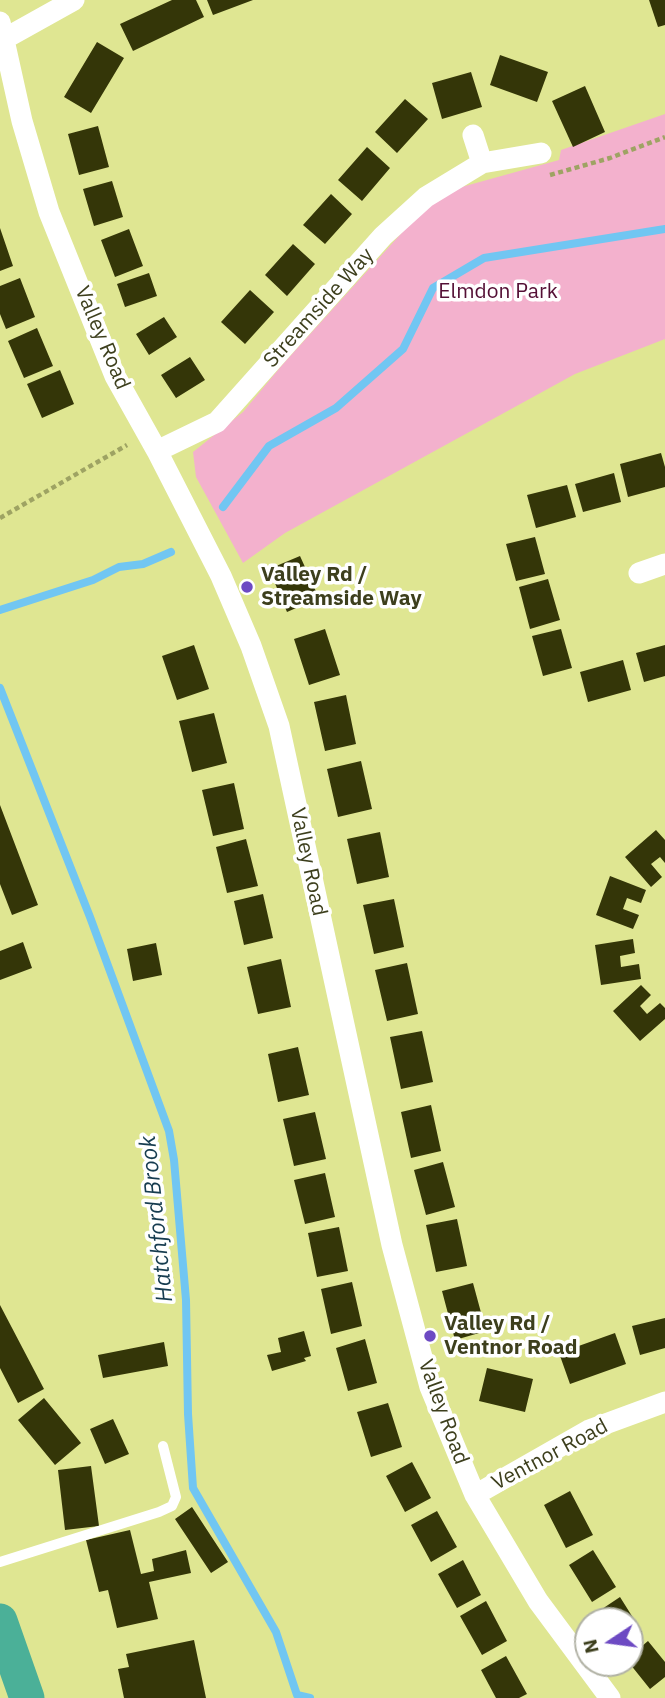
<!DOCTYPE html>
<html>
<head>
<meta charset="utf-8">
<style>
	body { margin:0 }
	#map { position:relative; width:665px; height:1698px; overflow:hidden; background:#dfe692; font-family:"IBM Plex Sans",sans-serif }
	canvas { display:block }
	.north { position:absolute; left:574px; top:1607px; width:70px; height:70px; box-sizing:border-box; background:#fff; border:2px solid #b1b2a5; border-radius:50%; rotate:257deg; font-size:19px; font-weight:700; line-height:28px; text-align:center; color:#3d3f1d }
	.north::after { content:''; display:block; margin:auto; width:24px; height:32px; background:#6d4ac3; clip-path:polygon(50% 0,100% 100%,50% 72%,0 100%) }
</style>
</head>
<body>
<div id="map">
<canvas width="665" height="1698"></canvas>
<div class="north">N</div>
</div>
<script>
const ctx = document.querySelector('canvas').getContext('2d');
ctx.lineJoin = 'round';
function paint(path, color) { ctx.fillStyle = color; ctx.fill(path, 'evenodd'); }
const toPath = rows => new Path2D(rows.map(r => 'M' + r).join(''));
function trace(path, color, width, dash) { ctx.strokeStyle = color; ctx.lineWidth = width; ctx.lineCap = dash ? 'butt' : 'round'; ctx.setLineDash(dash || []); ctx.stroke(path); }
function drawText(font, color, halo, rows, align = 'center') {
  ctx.font = font + ' "IBM Plex Sans",sans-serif'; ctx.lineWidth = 7; ctx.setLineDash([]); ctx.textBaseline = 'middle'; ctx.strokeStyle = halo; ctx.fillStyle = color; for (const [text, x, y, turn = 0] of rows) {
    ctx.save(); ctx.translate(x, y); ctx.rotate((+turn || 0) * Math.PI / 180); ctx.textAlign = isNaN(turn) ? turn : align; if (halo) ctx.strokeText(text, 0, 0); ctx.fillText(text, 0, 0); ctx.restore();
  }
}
paint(toPath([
	[665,114,665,339,575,374,285,533,243,563,196,477,193,452,243,412,283,364,426,206,458,188,559,160,561,150]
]), '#f3b1cd');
trace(toPath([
	[223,507,269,446,336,408,403,349,433,288,484,258,665,229],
	[0,610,93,580,119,567,143,564,171,552],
	[0,688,90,917,169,1131,174,1160,186,1300,188,1414,193,1488,276,1632,297,1695,310,1698]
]), '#71c6f2', 8);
paint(toPath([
	[172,0,196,0,204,17,133,51,120,24],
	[207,0,253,0,213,15],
	[649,0,665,0,665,25,658,27],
	[97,42,124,58,91,113,64,97],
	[500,55,548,72,537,102,490,85],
	[471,72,482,107,442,119,432,83],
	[585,86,605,132,573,147,552,101],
	[405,99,428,119,397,153,375,132],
	[98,126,109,167,79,175,68,134],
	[367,147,390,168,362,201,338,180],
	[112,181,123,217,94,226,83,189],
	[331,194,352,214,325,244,303,225],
	[0,228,13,266,0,271],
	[129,229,143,266,115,277,101,240],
	[293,244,315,264,287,296,265,275],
	[149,273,157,296,125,307,117,284],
	[20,278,35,317,6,329,0,314,0,286],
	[250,290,274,312,245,344,221,322],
	[164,317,177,337,149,355,136,334],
	[37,328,53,366,24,378,8,341],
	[190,357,205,380,176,398,161,375],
	[60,370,74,404,42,418,27,384],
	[661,453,665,467,665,487,628,497,620,464],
	[614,473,621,502,583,512,575,484],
	[567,485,576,517,536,528,527,495],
	[535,537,545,574,516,581,506,544],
	[300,556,319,598,287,612,269,569],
	[548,579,560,620,530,629,519,587],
	[325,629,340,675,309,685,294,639],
	[561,629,572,668,543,676,532,636],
	[194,645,209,689,177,700,162,656],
	[665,645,665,676,644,682,636,653],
	[623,660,631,690,588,702,580,672],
	[346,695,356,744,325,751,314,702],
	[214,713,227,763,192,772,179,721],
	[361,761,372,809,338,817,327,769],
	[234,783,244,829,213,836,202,790],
	[0,805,38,905,12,915,0,884],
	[656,830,665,840,665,863,660,857,651,864,662,877,651,887,625,857],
	[380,832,389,877,357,884,347,839],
	[246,839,258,886,227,893,216,847],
	[610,876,646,890,641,903,627,898,623,909,639,915,633,929,596,915],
	[263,894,273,938,244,945,234,901],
	[394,899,404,947,374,954,363,905],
	[633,939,635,953,620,956,621,967,639,964,641,979,601,985,595,945],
	[23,942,32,968,0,980,0,951],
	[156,943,162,975,133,981,127,949],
	[281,959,291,1007,258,1014,247,967],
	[407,963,418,1014,387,1021,375,970],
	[641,985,651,995,640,1006,647,1014,660,1003,665,1008,665,1019,640,1041,613,1011],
	[422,1031,433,1082,401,1089,390,1037],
	[298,1047,309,1095,278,1102,268,1054],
	[431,1105,441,1151,411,1158,401,1112],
	[315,1112,326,1159,294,1166,283,1119],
	[443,1162,455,1207,426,1215,414,1170],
	[325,1173,335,1217,305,1224,294,1180],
	[457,1219,467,1266,436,1272,426,1225],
	[339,1227,348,1271,317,1277,308,1233],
	[352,1282,362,1326,331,1334,321,1289],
	[473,1283,486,1331,455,1340,442,1291],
	[0,1305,44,1389,18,1403,0,1368],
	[665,1318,665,1348,640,1355,632,1326],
	[304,1331,311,1356,304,1358,306,1361,272,1371,267,1355,281,1352,278,1338],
	[615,1333,626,1364,570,1384,559,1353],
	[365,1339,377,1383,348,1391,336,1348],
	[164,1342,168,1366,103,1378,98,1355],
	[487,1368,533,1379,525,1412,479,1401],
	[44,1398,81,1443,55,1465,18,1420],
	[388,1403,402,1447,371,1457,357,1412],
	[113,1419,129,1454,105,1464,90,1429],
	[412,1462,431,1498,405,1512,386,1476],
	[91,1466,99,1526,65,1530,58,1470],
	[570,1491,593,1535,566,1548,544,1505],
	[192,1507,228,1562,211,1573,175,1519],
	[437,1511,457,1547,431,1562,411,1525],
	[130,1530,141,1574,154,1571,152,1559,186,1550,191,1573,149,1582,158,1619,117,1628,108,1590,99,1592,86,1540],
	[593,1550,616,1587,592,1602,569,1565],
	[463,1560,481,1595,457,1608,438,1574],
	[620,1597,642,1632,630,1640,630,1621,601,1621,596,1613],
	[486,1601,507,1641,482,1655,460,1616],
	[194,1640,206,1698,124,1698,118,1669,129,1667,126,1654],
	[648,1641,665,1662,665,1677,650,1689,630,1664,630,1656],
	[506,1656,527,1694,519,1698,496,1698,481,1670]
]), '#343608');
trace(toPath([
	[550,175,610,158,665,137],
	[0,518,127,445]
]), '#9ea363', 4.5, [5, 3.5]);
trace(toPath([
	[0,1562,159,1512,172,1506,176,1497,163,1446]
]), '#fff', 10);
trace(toPath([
	[0,22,22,121,49,212,115,376,157,451,221,576,251,646,279,726,392,1245,430,1387,475,1495,538,1601,610,1698],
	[4,39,74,0],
	[473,135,482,163],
	[157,451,217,422,383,236,426,197,482,163,541,153],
	[639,573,665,564],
	[475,1495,589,1430,665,1402]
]), '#fff', 21);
trace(toPath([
	[0,1621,27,1698]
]), '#4bb098', 35);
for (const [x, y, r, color] of [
	[247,587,7,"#6d4ac3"],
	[430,1336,7,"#6d4ac3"]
]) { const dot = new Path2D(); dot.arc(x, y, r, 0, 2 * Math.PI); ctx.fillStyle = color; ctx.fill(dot); trace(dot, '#fff', 2.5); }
drawText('21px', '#540f35', '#fff', [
	["Elmdon Park",498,292]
]);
drawText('21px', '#3d3f1d', '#fff', [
	["Streamside Way",319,308,-48],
	["Valley Road",102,338,67],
	["Valley Road",308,862,78],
	["Valley Road",443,1412,70],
	["Ventnor Road",550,1455,-28]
]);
drawText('bold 21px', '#3d3f1d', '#fff', [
	["Valley Rd /",261,575],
	["Streamside Way",261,599],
	["Valley Rd /",444,1324],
	["Ventnor Road",444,1348]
], 'left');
drawText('italic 23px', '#163c4f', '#fff', [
	["Hatchford Brook",157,1219,-96]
]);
</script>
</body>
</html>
